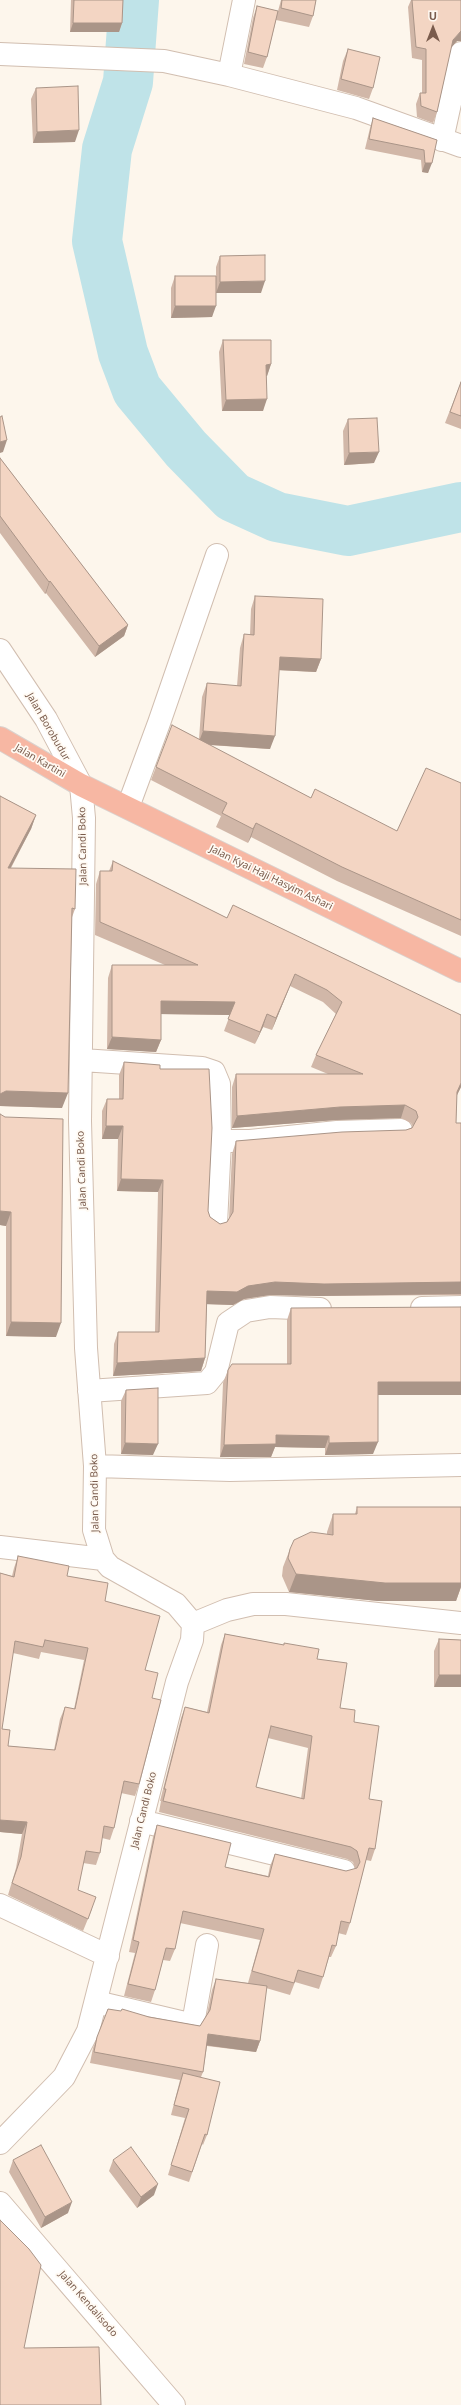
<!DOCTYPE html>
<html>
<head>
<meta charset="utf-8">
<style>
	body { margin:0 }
	#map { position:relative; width:461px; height:2405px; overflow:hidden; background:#fdf6ec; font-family:"Noto Sans",sans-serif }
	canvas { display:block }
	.north { position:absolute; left:413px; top:8px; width:40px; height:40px; -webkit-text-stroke:3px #fffaf3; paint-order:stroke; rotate:0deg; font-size:11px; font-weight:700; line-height:16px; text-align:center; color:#7a5c4d }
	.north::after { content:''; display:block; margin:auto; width:14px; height:18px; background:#7a5c4d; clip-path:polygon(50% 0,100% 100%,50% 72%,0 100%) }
</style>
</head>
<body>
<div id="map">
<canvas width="461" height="2405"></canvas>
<div class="north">U</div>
</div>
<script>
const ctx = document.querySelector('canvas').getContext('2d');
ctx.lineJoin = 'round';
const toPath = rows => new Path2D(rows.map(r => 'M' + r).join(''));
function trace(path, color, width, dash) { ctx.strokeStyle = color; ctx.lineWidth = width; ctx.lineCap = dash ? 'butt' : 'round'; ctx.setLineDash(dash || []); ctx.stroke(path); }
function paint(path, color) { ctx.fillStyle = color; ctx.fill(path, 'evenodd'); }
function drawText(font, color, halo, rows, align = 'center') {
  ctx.font = font + ' "Noto Sans",sans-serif'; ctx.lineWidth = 3.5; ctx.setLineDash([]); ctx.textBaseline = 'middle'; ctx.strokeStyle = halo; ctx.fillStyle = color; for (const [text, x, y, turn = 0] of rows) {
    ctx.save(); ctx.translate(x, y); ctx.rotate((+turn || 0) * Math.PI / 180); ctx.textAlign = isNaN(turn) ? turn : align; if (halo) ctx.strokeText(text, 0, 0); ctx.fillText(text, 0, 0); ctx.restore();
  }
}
trace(toPath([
	[134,0,128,82,107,149,97,241,123,353,137,390,186,449,233,497,277,517,348,531,461,507]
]), '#bfe3e8', 50);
const minor = toPath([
	[0,54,164,61,229,75,356,108,461,146],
	[229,75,244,0],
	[442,140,461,53],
	[0,650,46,719,81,785,84,818,80,1121,86,1348,95,1466,94,1530,103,1559,110,1567,176,1604,193,1624,192,1640,177,1682,88,2031,64,2077,0,2143],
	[128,807,159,723,217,555],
	[82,1060,202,1068,214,1072,219,1084,220,1141,250,1141,337,1132,401,1130],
	[216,1224,220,1141],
	[422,1308,461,1307],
	[89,1391,207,1383,216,1372,228,1323,246,1311,270,1307,320,1309],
	[95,1466,230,1470,461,1465],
	[0,1547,103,1559],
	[193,1624,227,1610,253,1604,286,1604,461,1623],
	[141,1821,344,1871],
	[0,1905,108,1956],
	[96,2002,189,2024,194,2018,207,1945],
	[0,2203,174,2405]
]);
const highway = toPath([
	[0,738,81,785,461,971]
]);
trace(minor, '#d1beb0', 24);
trace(highway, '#dad1cd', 24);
trace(minor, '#fff', 22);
trace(highway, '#f7b7a3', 22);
paint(toPath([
	[71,0,123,0,122,23,119,32,70,32],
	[281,0,316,0,313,16,309,27,276,20,267,57,263,68,244,64,253,18,257,6,278,11],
	[411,0,412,0,457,41,451,48,437,112,433,123,417,117,416,104,420,93,422,93,422,60,412,58,408,7],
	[348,49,373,88,369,99,337,90,343,61],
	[36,88,75,142,33,143,31,99],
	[373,118,437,140,428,173,422,172,421,160,365,149,370,128],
	[220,256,261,293,216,293,212,317,171,318,171,288,175,276,216,276,216,267],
	[223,340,271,364,267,376,266,376,263,411,222,411,219,352],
	[461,382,461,429,445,423],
	[348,419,374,463,344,465,343,431],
	[0,458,128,625,124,636,95,657,46,593,45,594,0,533],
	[255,596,321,659,316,672,279,670,270,749,209,745,311,798,397,831,461,783,461,936,337,881,251,837,248,843,216,827,221,816,151,780,172,725,199,739,202,697,207,683,237,686,240,648,244,634,250,635,251,609],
	[0,796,36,815,31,829,11,868,75,909,71,920,62,1108,0,1106],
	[113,861,227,918,461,1015,461,1087,457,1095,456,1123,461,1123,461,1295,319,1296,270,1295,244,1299,233,1305,207,1304,205,1358,201,1371,113,1376,114,1344,118,1332,155,1332,158,1192,117,1191,118,1139,102,1139,102,1111,107,1099,119,1099,119,1075,124,1062,160,1069,208,1211,210,1217,220,1224,227,1222,229,1219,232,1154,236,1141,406,1130,413,1127,411,1123,401,1118,336,1120,232,1128,232,1087,236,1074,328,1074,311,1067,316,1055,336,1014,323,1002,290,986,272,1030,263,1027,255,1044,224,1031,230,1015,161,1014,161,1040,156,1052,107,1049,108,978,112,965,165,965,95,935,96,884,100,871,109,871],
	[0,1114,56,1337,6,1336,6,1226,0,1225],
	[291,1308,461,1395,378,1395,373,1454,325,1455,325,1448,275,1447,271,1457,220,1457,223,1383,228,1370,287,1364,287,1320],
	[126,1390,153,1455,121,1454,121,1401],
	[357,1507,461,1507,461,1587,456,1601,378,1601,289,1592,282,1576,283,1567,290,1549,327,1534,327,1532,333,1514,355,1514],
	[18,1556,67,1576,105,1601,145,1670,152,1698,139,1784,135,1796,121,1793,114,1828,110,1840,102,1838,100,1853,96,1865,83,1863,78,1890,92,1909,83,1931,8,1895,16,1868,22,1834,0,1832,0,1573,12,1576,14,1568],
	[41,1652,84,1660,74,1709,65,1707,60,1719,54,1750,8,1746,2,1729,13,1653,39,1659],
	[225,1634,284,1645,284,1643,317,1659,340,1708,354,1722,369,1799,375,1849,371,1861,366,1860,350,1923,346,1935,338,1933,336,1946,331,1957,329,1957,323,1977,319,1989,295,1982,290,1995,266,1988,260,2041,256,2052,207,2046,203,2072,201,2077,207,2135,203,2145,202,2144,189,2182,168,2175,185,2118,171,2115,180,2080,90,2063,93,2048,108,2009,200,2026,207,2014,212,1990,216,1979,248,1983,260,1940,180,1923,175,1949,170,1961,163,1960,155,1990,151,2002,124,1996,135,1953,129,1952,153,1837,157,1825,225,1867,268,1876,270,1866,275,1854,346,1871,355,1869,353,1862,347,1859,159,1812,161,1801,160,1801,181,1718,185,1707,207,1712,221,1645],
	[268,1738,308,1748,301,1799,256,1787],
	[439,1639,461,1640,434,1687,434,1651],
	[13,2160,68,2213,41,2228,9,2172],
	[113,2160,154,2195,137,2208,109,2171]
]), '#d1b7a8');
paint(toPath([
	[73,23,122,23,119,32,70,32],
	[461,31,461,41,457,41,449,50,453,40],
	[79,130,75,142,33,143,37,132],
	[425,163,432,163,428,173,422,172],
	[265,281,261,293,216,293,220,282],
	[175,306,216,306,212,317,171,318],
	[271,364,267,376,262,376,266,365],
	[267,399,263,411,222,411,226,400],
	[7,440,3,452,0,453,0,442],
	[379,452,374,463,344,465,349,453],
	[50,581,46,593,45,594,49,582],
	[128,625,124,636,95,657,99,646],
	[280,657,321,659,316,672,276,670],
	[203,731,275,736,270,749,198,744],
	[36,815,31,829,3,882,8,868],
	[256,823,251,837,248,843,253,829],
	[295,974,290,986,272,1030,276,1018],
	[161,1001,235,1002,230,1015,156,1014],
	[267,1014,263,1027,255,1044,260,1032],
	[112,1037,161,1040,156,1052,107,1049],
	[461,1083,461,1087,452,1105,457,1092],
	[6,1091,68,1093,62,1108,0,1106,0,1094],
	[405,1105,401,1118,336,1120,232,1128,237,1116,340,1107],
	[106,1126,123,1126,118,1139,102,1139],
	[121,1179,163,1180,158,1192,117,1191],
	[0,1211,11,1212,6,1226,0,1225],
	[275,1282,461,1282,461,1294,319,1296,270,1295,244,1299,233,1305,202,1304,207,1291],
	[11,1322,61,1323,56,1337,6,1336],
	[205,1358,201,1371,113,1376,117,1363],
	[378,1382,461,1382,461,1395,374,1395],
	[276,1435,329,1436,325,1448,275,1447,271,1457,220,1457,224,1445],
	[378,1442,373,1454,325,1455,329,1443],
	[125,1443,158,1444,153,1455,121,1454],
	[296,1574,461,1583,461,1587,456,1601,378,1601,289,1592],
	[439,1675,461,1675,461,1687,434,1687],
	[0,1820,27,1822,22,1834,0,1832],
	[208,2034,260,2041,256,2052,204,2045],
	[158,2184,154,2195,137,2208,141,2197],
	[72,2202,68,2213,41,2228,45,2217]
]), '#aa9588');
const building = toPath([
	[74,0,123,0,122,23,73,23,74,0],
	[282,0,316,0,313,16,281,8,282,0],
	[412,0,461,0,461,31,453,40,437,112,421,106,420,93,426,93,426,49,416,47,412,0],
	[257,6,278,11,267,57,248,52,257,6],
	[348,49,380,57,373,88,341,79,348,49],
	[78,86,79,130,37,132,36,88,78,86],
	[373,118,437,140,432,163,425,163,424,150,369,139,373,118],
	[265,255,265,281,220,282,220,256,265,255],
	[175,276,216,276,216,306,175,306,175,276],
	[223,340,271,340,271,364,266,365,267,399,226,400,223,340],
	[461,382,461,416,450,412,461,382],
	[2,416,7,440,0,442,0,417,2,416],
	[377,418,379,452,349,453,348,419,377,418],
	[0,458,128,625,99,646,50,581,49,582,0,516,0,458],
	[255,596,323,599,321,659,280,657,275,736,203,731,207,683,241,686,244,634,254,635,255,596],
	[172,725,311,798,315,789,397,831,426,768,461,783,461,920,342,867,256,823,253,829,222,813,227,803,156,767,172,725],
	[0,796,36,815,8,868,76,869,75,909,72,908,68,1093,6,1091,0,1094,0,796],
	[113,861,227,918,233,905,461,1015,461,1083,457,1092,456,1123,461,1123,461,1282,324,1284,275,1282,248,1286,237,1292,207,1291,205,1358,117,1363,118,1332,159,1332,163,1180,121,1179,123,1126,106,1126,107,1099,123,1099,124,1062,160,1065,160,1069,209,1069,212,1128,208,1211,210,1217,220,1224,227,1222,233,1212,236,1141,342,1132,406,1130,412,1128,418,1117,416,1111,405,1105,340,1107,237,1116,236,1074,363,1074,316,1055,342,1002,327,990,295,974,276,1018,267,1014,260,1032,228,1019,235,1002,161,1001,161,1040,112,1037,112,965,198,965,100,922,100,871,112,871,113,861],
	[0,1114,5,1117,63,1119,61,1323,11,1322,11,1212,0,1211,0,1114],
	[461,1307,461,1382,378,1382,378,1442,329,1443,329,1436,276,1435,276,1444,224,1445,228,1370,232,1364,291,1364,291,1308,461,1307],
	[158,1388,158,1444,125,1443,126,1390,158,1388],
	[357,1507,461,1507,461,1583,385,1583,296,1574,288,1558,290,1549,294,1540,311,1532,333,1535,333,1514,357,1514,357,1507],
	[18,1556,69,1566,67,1576,108,1583,105,1601,160,1616,145,1670,158,1673,152,1698,161,1700,139,1784,124,1781,114,1828,104,1826,100,1853,86,1851,78,1890,96,1897,88,1919,12,1883,21,1857,27,1822,0,1820,0,1573,14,1577,18,1556],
	[45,1640,88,1648,75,1709,65,1707,55,1750,8,1746,10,1730,2,1729,15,1641,43,1647,45,1640],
	[225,1634,284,1645,284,1643,319,1649,317,1659,347,1663,340,1708,355,1710,354,1722,379,1726,369,1799,382,1801,375,1849,369,1848,350,1923,341,1921,336,1946,332,1945,323,1977,298,1970,294,1983,252,1971,264,1929,183,1911,175,1949,166,1948,155,1990,128,1984,139,1942,133,1940,157,1825,231,1843,225,1867,269,1877,275,1854,346,1871,357,1868,360,1862,357,1851,351,1847,163,1801,166,1789,164,1789,185,1707,209,1713,225,1634],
	[271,1726,312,1736,304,1799,256,1787,271,1726],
	[439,1639,461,1640,461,1675,439,1675,439,1639],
	[216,1979,267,1986,260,2041,208,2034,203,2072,94,2052,97,2037,108,2009,121,2011,122,2009,149,2017,200,2026,210,2010,216,1979],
	[183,2073,220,2082,207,2135,205,2134,192,2172,171,2165,189,2109,174,2105,183,2073],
	[41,2145,72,2202,45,2217,13,2160,41,2145],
	[131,2147,158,2184,141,2197,113,2160,131,2147],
	[0,2220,29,2249,41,2265,24,2348,99,2347,101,2405,0,2405,0,2220]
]);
paint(building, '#f3d5c3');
trace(building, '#aa9588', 1);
drawText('10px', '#7a5c4d', '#fffaf3', [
	["Jalan Borobudur",48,727,60],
	["Jalan Kartini",40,761,30],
	["Jalan Candi Boko",83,846,-91],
	["Jalan Kyai Haji Hasyim Ashari",271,878,26],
	["Jalan Candi Boko",82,1170,-92],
	["Jalan Candi Boko",95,1493,-91],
	["Jalan Candi Boko",144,1810,-76],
	["Jalan Kendalisodo",88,2304,49]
]);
</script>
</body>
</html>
